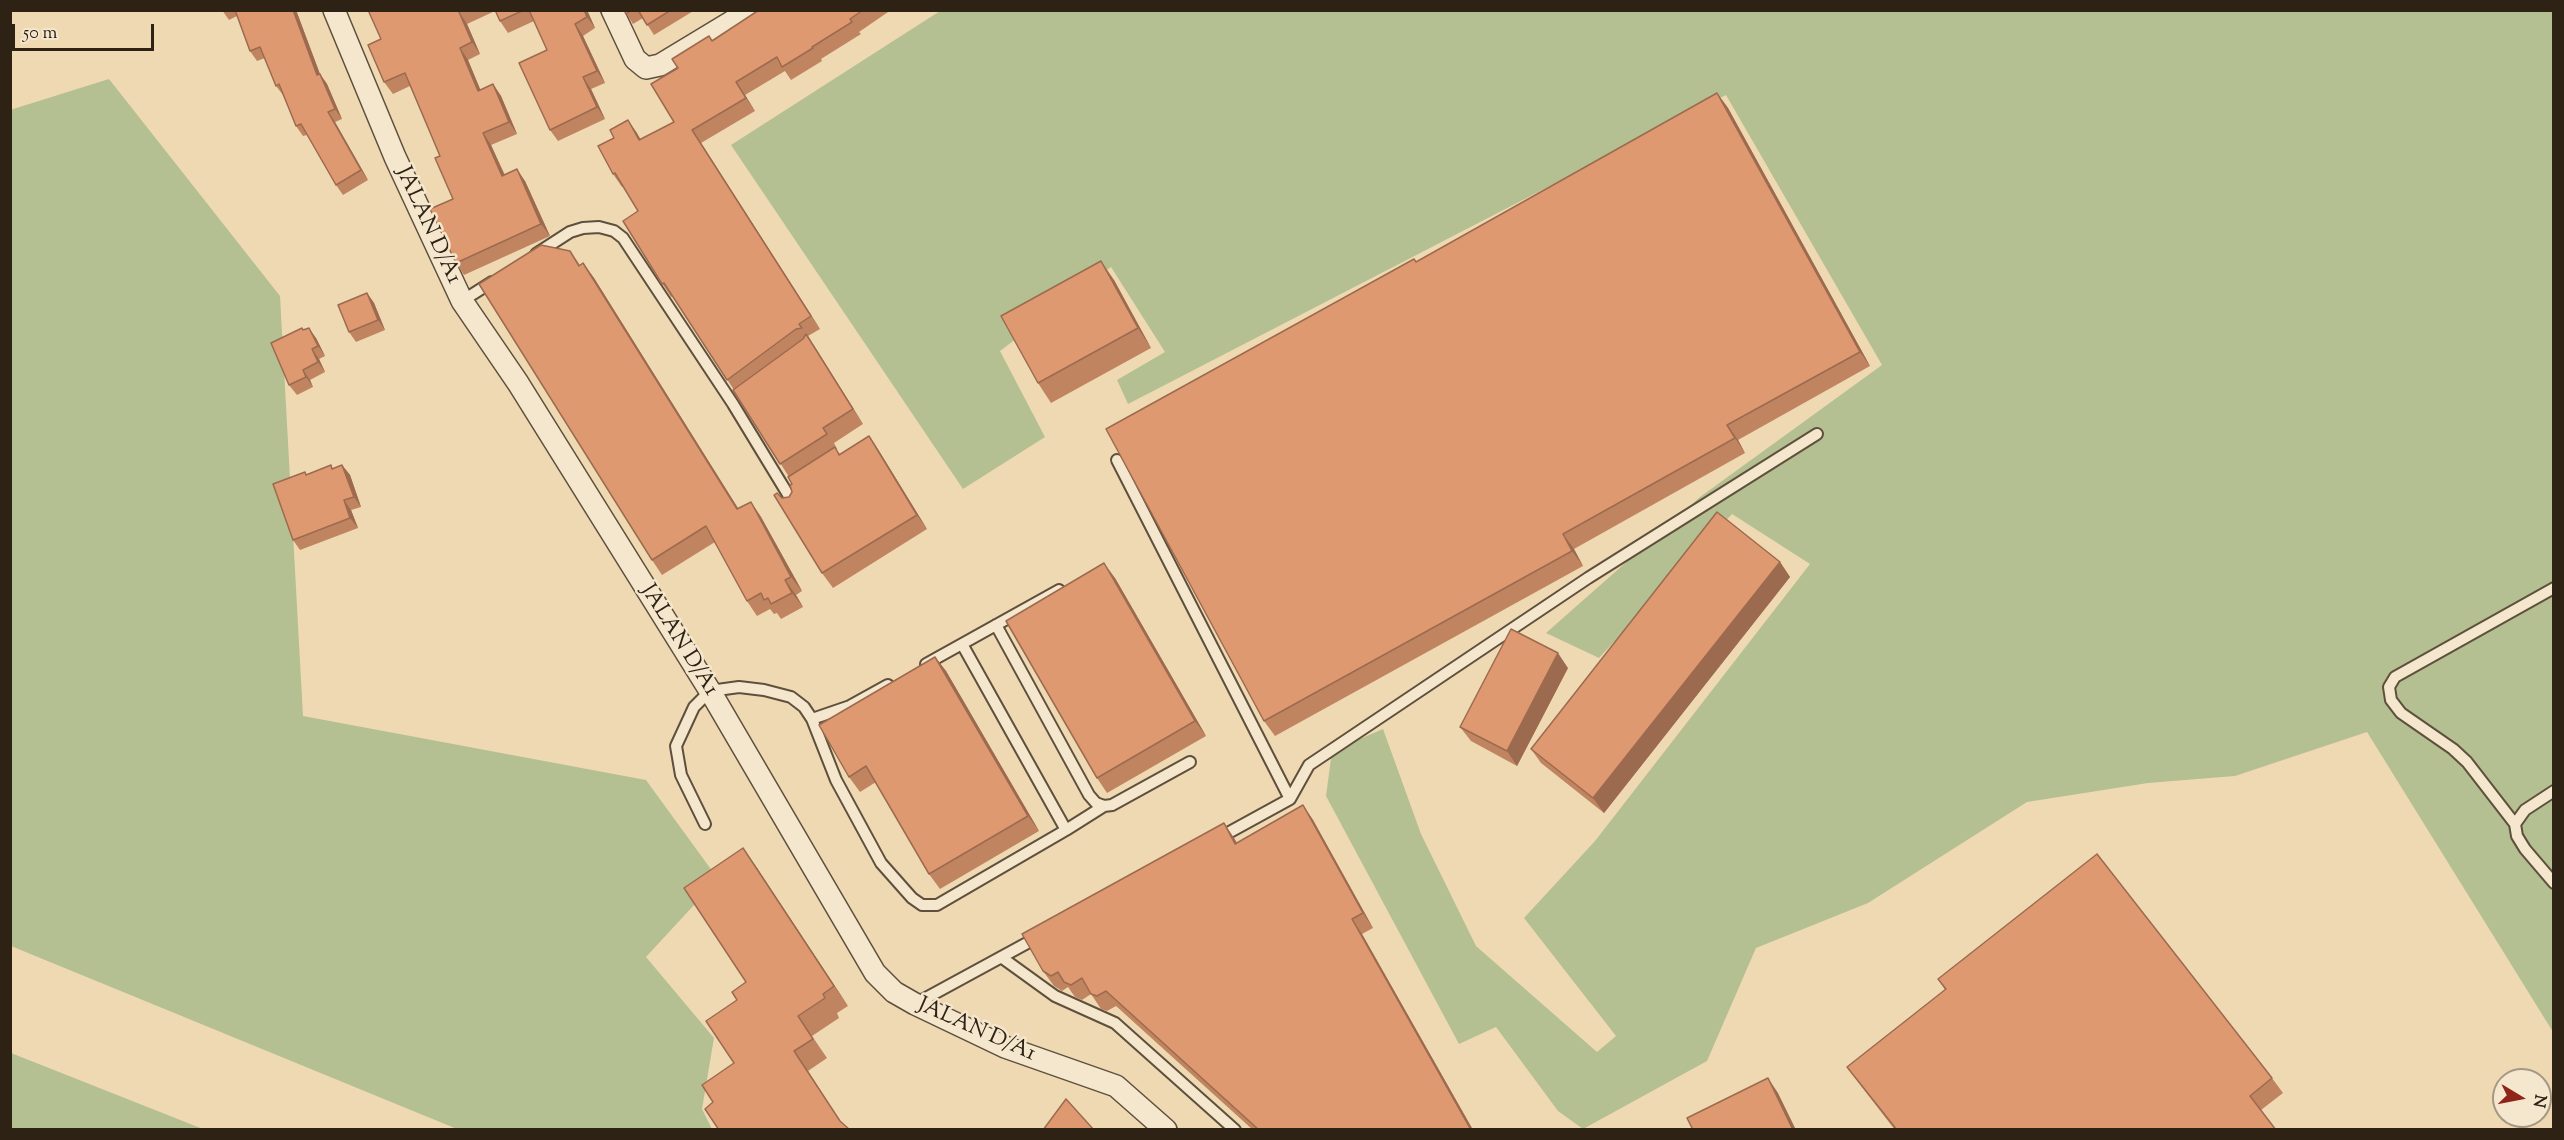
<!DOCTYPE html>
<html>
<head>
<meta charset="utf-8">
<style>
	body { margin:0 }
	#map { position:relative; width:2564px; height:1140px; overflow:hidden; background:#efd9b3; font-family:"Sorts Mill Goudy",serif }
	canvas { display:block }
	.frame { position:absolute; inset:0; border:12px solid #2e2215; pointer-events:none }
	.north { position:absolute; left:2492px; top:1068px; width:60px; height:60px; box-sizing:border-box; background:#f5e6ce; border:2px solid #a59884; border-radius:50%; rotate:100deg; font-size:16px; font-weight:700; line-height:24px; text-align:center; color:#2e2215 }
	.north::after { content:''; display:block; margin:auto; width:21px; height:27px; background:#8f2418; clip-path:polygon(50% 0,100% 100%,50% 72%,0 100%) }
	.scale { position:absolute; left:12px; top:24px; width:142px; height:27px; box-sizing:border-box; border:3px solid #2e2215; border-top:0; padding-left:8px; font-size:18px; line-height:21px; white-space:nowrap; color:#2e2215; -webkit-text-stroke:4px #f5e6ce; paint-order:stroke }
</style>
</head>
<body>
<div id="map">
<canvas width="2564" height="1140"></canvas>
<div class="frame"></div>
<div class="north">N</div>
<div class="scale">50 m</div>
</div>
<script>
const ctx = document.querySelector('canvas').getContext('2d');
ctx.lineJoin = 'round';
function paint(path, color) { ctx.fillStyle = color; ctx.fill(path, 'evenodd'); }
const toPath = rows => new Path2D(rows.map(r => 'M' + r).join(''));
function trace(path, color, width, dash) { ctx.strokeStyle = color; ctx.lineWidth = width; ctx.lineCap = dash ? 'butt' : 'round'; ctx.setLineDash(dash || []); ctx.stroke(path); }
function drawText(font, color, halo, rows, align = 'center') {
  ctx.font = font + ' "Sorts Mill Goudy",serif'; ctx.lineWidth = 5; ctx.setLineDash([]); ctx.textBaseline = 'middle'; ctx.strokeStyle = halo; ctx.fillStyle = color; for (const [text, x, y, turn = 0] of rows) {
    ctx.save(); ctx.translate(x, y); ctx.rotate((+turn || 0) * Math.PI / 180); ctx.textAlign = isNaN(turn) ? turn : align; if (halo) ctx.strokeText(text, 0, 0); ctx.fillText(text, 0, 0); ctx.restore();
  }
}
paint(toPath([
	[940,11,2553,11,2553,1032,2367,732,2235,776,2148,783,2027,802,1868,903,1756,948,1707,1061,1583,1129,1558,1111,1496,1027,1459,1044,1326,796,1332,751,1383,729,1421,834,1476,946,1597,1052,1616,1036,1524,918,1595,841,1810,564,1732,514,1599,658,1546,633,1700,497,1882,365,1726,95,1128,404,1117,380,1165,352,1111,267,1000,351,1045,437,963,489,731,145],
	[109,79,280,296,303,716,646,780,718,879,646,957,714,1038,702,1109,712,1129,457,1129,11,946,10,110],
	[10,1053,11,1053,203,1129,11,1129]
]), '#b4c091');
const service = toPath([
	[536,254,570,232,583,228,599,227,614,231,623,238,733,404,795,506],
	[462,301,492,282],
	[1117,460,1290,799],
	[996,625,1089,795,1096,803,1104,806,1112,805,1190,762],
	[962,644,1066,830,1104,806],
	[926,664,1059,590],
	[812,719,836,780,881,863,912,898,922,905,937,905,1066,830],
	[2554,791,2525,810,2515,824,2517,836,2525,849,2554,883],
	[705,824,681,775,676,746,694,707,710,691,739,687,764,690,791,697,804,707,812,719,850,706,888,685],
	[2515,824,2467,762,2453,749,2401,713,2391,700,2389,687,2395,677,2554,588],
	[1217,839,1290,799,1309,765,1588,578,1817,434],
	[1001,957,1055,996,1115,1023,1235,1130],
	[915,1004,1040,936]
]);
const minor = toPath([
	[334,10,395,157,462,301,518,383,710,691,875,973,894,992,915,1004,1005,1047,1116,1086,1166,1130],
	[612,10,635,59,646,68,660,65,751,10]
]);
trace(service, '#5e503c', 14);
trace(minor, '#5e503c', 24);
trace(service, '#f5e6ce', 10);
trace(minor, '#f5e6ce', 21);
paint(toPath([
	[222,10,296,10,320,74,327,84,342,119,335,122,368,180,343,195,336,185,307,135,303,136,296,126,283,95,276,86,265,58,257,61,250,51,237,16,229,20],
	[368,10,587,10,595,28,583,36,605,83,591,89,605,119,558,141,550,130,547,50,534,21,508,33,500,21,495,11,467,24,480,54,468,60,480,90,493,84,501,96,517,134,491,145,505,175,525,181,550,236,464,275,456,263,453,199,440,156,410,86,393,94,384,82,381,39],
	[624,10,695,10,654,35,643,18,633,24],
	[759,10,891,10,859,32,861,34,821,59,822,61,791,80,785,71,745,95,755,111,701,143,820,329,808,336,863,424,834,443,837,449,836,449,840,454,869,436,879,451,927,529,833,588,822,573,782,498,789,497,792,492,792,484,789,477,734,390,673,296,671,297,654,271,638,211,623,186,622,187,613,174,614,138,628,120,641,140,674,122,712,40],
	[1717,93,1728,108,1870,366,1738,440,1745,453,1574,549,1583,566,1275,736,1264,721,1416,262],
	[570,251,580,265,583,263,594,278,738,509,751,502,761,517,802,591,796,595,803,607,781,619,777,613,774,614,770,609,757,616,747,601,715,542,662,575,652,560],
	[1114,280,1151,348,1051,403,1038,383],
	[367,293,374,303,385,330,356,342,349,332],
	[304,330,316,338,325,356,319,359,325,372,310,380,313,387,297,395,289,385],
	[342,465,350,475,361,507,351,510,358,528,300,550,293,540,306,475,334,469],
	[1780,562,1790,577,1604,813,1541,763,1531,749],
	[1115,578,1206,736,1107,793,1097,778],
	[935,657,946,671,1039,831,940,889,929,874,876,782,860,792,849,777],
	[1568,668,1517,766,1471,741,1460,727],
	[1303,805,1313,820,1373,928,1362,934,1473,1130,1253,1130,1116,1006,1107,1011,1101,1009,1091,994,1082,1000,1075,997,1068,987,1062,991,1054,986,1043,971,1224,823,1237,843],
	[757,868,848,1006,837,1013,839,1018,812,1036,827,1058,808,1071,713,1102,734,1063,737,1000,746,982],
	[1938,979,2272,1078,2283,1093,2261,1110,2276,1130,1895,1130,1858,1082,1847,1067,1945,990]
]), '#c08461');
paint(toPath([
	[293,10,296,10,324,85,317,75],
	[584,10,587,10,595,28,587,17],
	[459,12,467,24,480,54,472,42],
	[575,24,583,36,605,83,597,71],
	[460,48,468,60,486,103,478,91],
	[320,74,327,84,342,119,335,109],
	[583,77,591,89,605,119,597,107],
	[736,82,745,95,755,111,746,98],
	[493,84,501,96,517,134,509,122],
	[1717,93,1728,108,1870,366,1860,352],
	[328,112,335,122,368,180,361,170],
	[628,120,637,133,648,153,639,140],
	[692,130,701,143,820,329,811,316],
	[483,133,491,145,510,188,502,176],
	[517,169,525,181,550,236,541,224],
	[1101,261,1114,280,1151,348,1138,328],
	[583,263,594,278,748,524,737,509],
	[367,293,374,303,385,330,378,320],
	[309,328,316,338,325,356,318,346],
	[806,334,816,349,863,424,853,409],
	[312,349,319,359,325,372,318,362],
	[303,370,310,380,313,387,306,377],
	[1727,425,1738,440,1745,453,1735,438],
	[869,436,879,451,927,529,917,515],
	[342,465,350,475,361,507,354,497],
	[344,500,351,510,358,528,350,518],
	[751,502,761,517,802,591,791,577],
	[1563,534,1574,549,1583,566,1572,551],
	[1780,562,1790,577,1604,813,1593,798],
	[1104,563,1115,578,1206,736,1195,721],
	[785,580,796,595,803,607,792,593],
	[1558,653,1568,668,1517,766,1507,751],
	[935,657,946,671,1039,831,1028,816],
	[1303,805,1313,820,1373,928,1363,913],
	[1224,823,1234,838,1246,859,1235,844],
	[743,848,757,868,848,1006,834,986],
	[1352,919,1362,934,1473,1130,1471,1130],
	[794,1051,808,1071,846,1130],
	[1768,1078,1778,1093,1796,1130,1793,1130]
]), '#9c6b4f');
const building = toPath([
	[235,10,293,10,317,75,320,74,335,109,328,112,361,170,336,185,301,124,296,126,279,84,276,86,260,47,250,51,235,10],
	[368,10,462,10,459,12,472,42,460,48,478,91,493,84,509,122,483,133,502,176,517,169,541,224,456,263,430,209,453,199,435,158,440,156,405,73,384,82,368,45,381,39,368,10],
	[495,10,524,10,500,21,495,10],
	[529,10,584,10,587,17,575,24,597,71,583,77,597,107,550,130,519,63,547,50,529,10],
	[624,10,632,10,626,14,624,10],
	[638,10,671,10,647,25,638,10],
	[759,10,863,10,850,19,852,22,812,47,813,48,782,67,777,57,736,82,746,98,692,130,811,316,799,324,802,328,796,329,727,380,664,283,662,284,654,271,623,221,638,211,615,173,613,174,598,146,614,138,610,130,628,120,639,140,674,122,651,84,678,68,672,59,709,36,712,41,759,10],
	[1717,93,1860,352,1727,425,1735,438,1563,534,1572,551,1264,721,1106,429,1414,259,1416,262,1717,93],
	[541,245,570,251,579,266,583,263,737,509,751,502,791,577,785,580,792,593,771,604,768,598,764,600,761,593,747,601,706,526,652,560,479,284,541,245],
	[1101,261,1138,328,1038,383,1001,316,1101,261],
	[367,293,378,320,349,332,338,305,367,293],
	[302,328,303,330,309,328,318,346,312,349,318,362,303,370,306,377,289,385,271,343,302,328],
	[806,334,853,409,823,428,827,434,780,464,733,390,803,339,806,334],
	[869,436,917,515,822,573,774,495,777,493,782,498,789,497,792,492,790,485,792,484,788,477,835,447,839,455,869,436],
	[331,465,332,469,342,465,354,497,344,500,350,518,293,540,273,484,305,472,306,475,331,465],
	[1717,512,1780,562,1593,798,1531,749,1717,512],
	[1104,563,1195,721,1097,778,1006,621,1104,563],
	[1511,629,1558,653,1507,751,1460,727,1511,629],
	[935,657,1028,816,929,874,866,766,849,777,819,725,935,657],
	[1303,805,1363,913,1352,919,1471,1130,1259,1130,1106,991,1097,996,1091,994,1082,978,1071,985,1064,982,1058,972,1051,976,1043,971,1022,934,1224,823,1235,844,1303,805],
	[743,848,834,986,823,994,825,998,798,1016,813,1039,794,1051,840,1121,850,1130,719,1130,705,1109,713,1102,702,1085,734,1063,706,1021,737,1000,732,992,746,982,684,888,743,848],
	[2097,854,2272,1078,2250,1096,2276,1130,1897,1130,1847,1067,1946,989,1938,979,2097,854],
	[1768,1078,1793,1130,1693,1130,1687,1118,1768,1078],
	[1066,1099,1094,1130,1043,1130,1066,1099]
]);
paint(building, '#df9971');
trace(building, '#9c6b4f', 1.5);
drawText('22px', '#2e2215', '#f5e6ce', [
	["JALAN D/A1",427,226,65],
	["JALAN D/A1",678,641,58],
	["JALAN D/A1",976,1031,24]
]);
</script>
</body>
</html>
